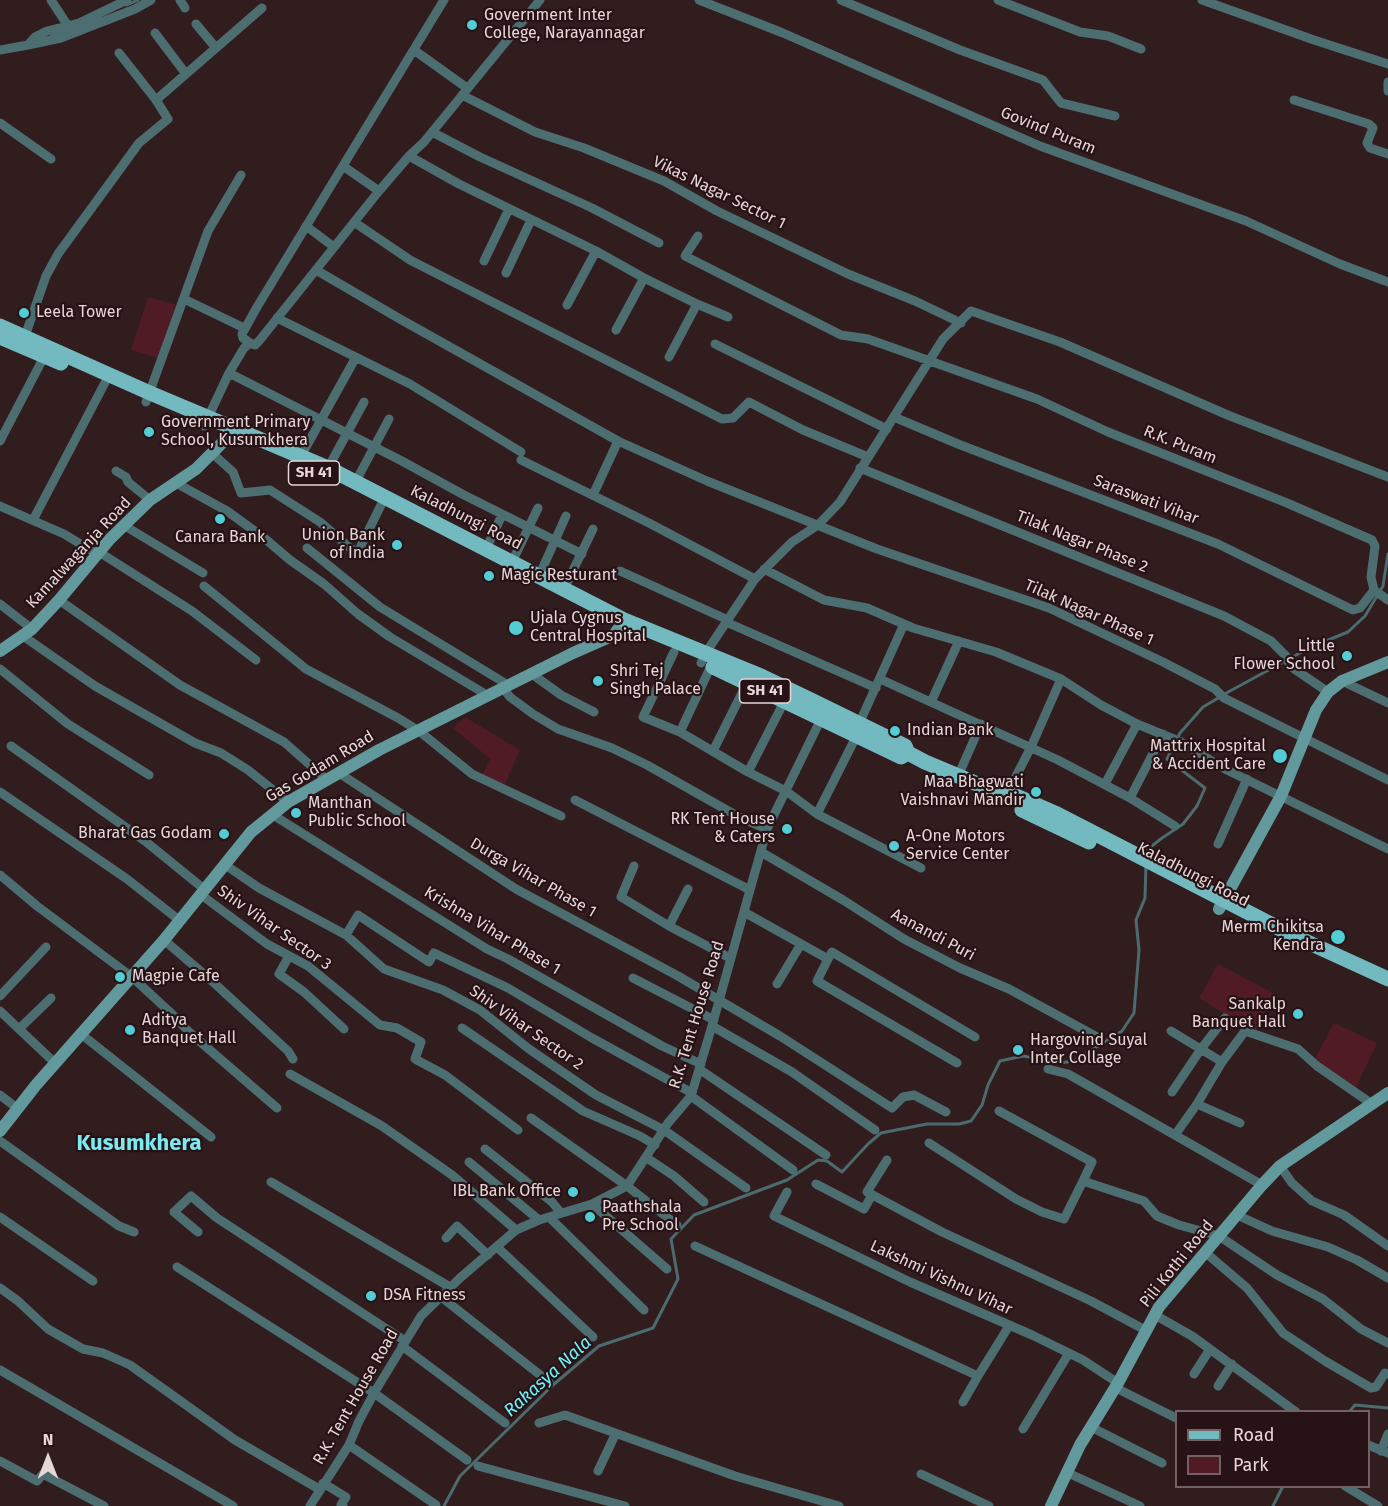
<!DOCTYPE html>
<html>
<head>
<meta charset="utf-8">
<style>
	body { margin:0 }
	#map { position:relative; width:1388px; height:1506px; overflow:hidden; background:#311c1e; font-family:"Fira Sans",sans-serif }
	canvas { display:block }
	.legend { position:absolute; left:1175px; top:1410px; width:195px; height:78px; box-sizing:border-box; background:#271215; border:2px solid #736063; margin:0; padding:8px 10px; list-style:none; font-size:18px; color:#e6d6d7 }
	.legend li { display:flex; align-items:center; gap:12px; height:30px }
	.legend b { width:30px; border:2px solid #736063 }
	.north { position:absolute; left:18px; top:1428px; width:60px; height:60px; -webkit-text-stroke:4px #271215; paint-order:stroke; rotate:0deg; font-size:16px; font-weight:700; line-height:24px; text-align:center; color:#e6d6d7 }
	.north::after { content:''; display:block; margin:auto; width:21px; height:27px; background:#e6d6d7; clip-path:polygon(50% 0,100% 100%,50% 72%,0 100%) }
</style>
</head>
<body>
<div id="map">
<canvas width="1388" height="1506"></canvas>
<ul class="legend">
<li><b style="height:8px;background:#72bac0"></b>Road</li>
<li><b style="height:16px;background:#501b25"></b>Park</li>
</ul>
<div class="north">N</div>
</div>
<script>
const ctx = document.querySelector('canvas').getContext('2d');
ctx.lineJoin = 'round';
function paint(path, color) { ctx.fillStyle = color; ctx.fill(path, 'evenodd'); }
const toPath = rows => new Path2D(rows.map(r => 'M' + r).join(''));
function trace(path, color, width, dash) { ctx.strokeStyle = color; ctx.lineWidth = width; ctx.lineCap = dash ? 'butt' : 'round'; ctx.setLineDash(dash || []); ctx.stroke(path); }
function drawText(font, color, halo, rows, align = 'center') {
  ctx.font = font + ' "Fira Sans",sans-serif'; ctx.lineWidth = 4.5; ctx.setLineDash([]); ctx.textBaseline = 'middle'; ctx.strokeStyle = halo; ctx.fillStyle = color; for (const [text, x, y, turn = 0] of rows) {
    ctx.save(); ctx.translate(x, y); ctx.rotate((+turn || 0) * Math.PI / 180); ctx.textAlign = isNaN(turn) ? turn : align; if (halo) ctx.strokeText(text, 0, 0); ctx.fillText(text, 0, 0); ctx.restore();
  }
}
paint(toPath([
	[148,297,176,305,158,358,131,350],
	[465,717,520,750,505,784,482,776,490,759,453,728],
	[1218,964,1275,994,1257,1030,1240,1024,1199,998],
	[1334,1023,1377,1043,1356,1087,1332,1073,1315,1058]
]), '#501b25');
trace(toPath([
	[126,5,138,0],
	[51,36,67,30],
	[1148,855,1148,849,1162,838,1183,824,1197,806,1205,788,1167,759,1180,733,1203,707,1230,691,1311,647,1348,632,1365,616,1383,586,1388,554],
	[1349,1412,1355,1405,1388,1408],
	[444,1506,460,1476,553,1385,599,1346,653,1328,678,1279,671,1239,694,1215,787,1180,818,1160,827,1161,842,1172,868,1144,881,1133,927,1124,959,1124,971,1121,982,1105,988,1085,1000,1061,1023,1056,1060,1063,1074,1061,1122,1031,1134,1013,1139,950,1136,920,1145,898,1146,864],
	[1273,1506,1283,1486]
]), '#4c6b6e', 3);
trace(toPath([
	[51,0,68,26],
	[180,0,185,8],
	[699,0,783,33,1040,146,1246,221,1340,264,1388,282],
	[841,0,960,50,1043,80,1061,103,1115,116],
	[998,0,1080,32,1108,36,1141,49],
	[1202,0,1314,40,1388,64],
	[196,24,216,48],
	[155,33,186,74],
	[28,45,61,38,135,9,151,0],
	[0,50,28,45,35,37,47,31,79,23,127,0],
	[414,50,467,88],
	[1388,82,1388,91],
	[462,95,535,132,584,148,664,181,717,211,848,274,915,301,961,323],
	[156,100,262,8],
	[1294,100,1369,124,1373,128,1367,143,1370,148,1388,154],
	[0,123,51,159],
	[432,132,480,157,592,208,659,243],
	[409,156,459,184,596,251,644,278,697,304,728,317],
	[343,166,379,191],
	[354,222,410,260,722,419,733,418,749,402,803,430,868,457],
	[306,226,334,247],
	[698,236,685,256,841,335,868,339,1037,399,1108,432,1287,503,1372,540,1375,546,1371,577,1374,590],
	[484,261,509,209],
	[316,270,400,319,618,441,707,481,877,549,1049,608,1163,662,1215,689,1224,698,1388,780],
	[506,273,531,220],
	[184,299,240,326],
	[567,305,596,251],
	[277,318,410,384,521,452],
	[616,330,644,278],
	[24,339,46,276,58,254,139,143,168,119,156,100,119,53],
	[250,343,243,338,242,334,257,307,444,0],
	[715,344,887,429],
	[669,357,697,304],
	[229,373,400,460,464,495,582,554],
	[146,402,208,231,241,175],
	[894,417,958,444,1218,544,1353,610,1360,608,1374,590],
	[204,426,229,373,244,348,250,343,255,345,259,341,379,191,409,156,424,142,540,0],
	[0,441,46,353],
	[213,454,233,472,241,493,270,490,320,522,357,554,381,505],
	[301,456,356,357],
	[521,460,649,523,755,579],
	[328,468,364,402],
	[860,468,1224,616,1271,641,1286,656,1290,666,1328,692],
	[116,471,126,477,128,482,150,500],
	[356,481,389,419],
	[176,483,227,511,263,537,290,560,324,584,358,614,390,637,487,695],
	[593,495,618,441],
	[0,506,64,534,97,554],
	[33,520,109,375],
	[125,526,203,573],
	[307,548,380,607,508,685],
	[486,549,502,515],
	[99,552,192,611,256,660],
	[512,562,538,508],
	[764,569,824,600,867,608,913,628,996,652,1061,679,1101,705,1137,724,1181,742,1225,769,1388,849],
	[620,571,728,620],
	[539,576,566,516],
	[204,586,306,669,398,718,419,731,472,774,561,816],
	[564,589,593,529],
	[1374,590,1388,600],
	[59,600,180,685,284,742,327,780],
	[0,604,32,629],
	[726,622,876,688],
	[23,636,95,686,195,743,221,753,248,770,288,802],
	[674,652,643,717,680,732,748,772,786,791,817,814,921,868],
	[701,663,705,654,755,579,792,542,818,525,840,502,943,339,971,311,1060,342,1230,416,1388,477],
	[0,669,68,724,149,775],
	[532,674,561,695,594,712],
	[880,679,1058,760,1130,798,1175,826],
	[1342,681,1388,703],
	[503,688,510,697,533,714,558,729,612,748,647,765,739,817,767,829],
	[931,702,959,641],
	[859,724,904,624],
	[680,732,711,666],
	[11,746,145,841,204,889],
	[713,751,747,683],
	[748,772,785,700],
	[339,773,516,889,678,976,780,1036,892,1108,903,1097,914,1095,946,1112],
	[958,776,981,724],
	[1105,784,1137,724],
	[0,792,127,879,179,920],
	[1008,792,1031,747,1061,679],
	[1130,798,1163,734],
	[575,800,750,890],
	[817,814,857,735],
	[273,815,487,949,508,959,662,1046,701,1064],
	[1218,844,1247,779],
	[761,852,843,900,904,939,960,968,1009,989,1097,1037],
	[224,864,259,888,346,935,384,969,443,990,480,1010,529,1049,596,1095,664,1130,746,1188],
	[634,866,621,897,669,926,730,958],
	[0,875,37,906,132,977,172,1014,189,1032,277,1108],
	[200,894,267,944,308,966,380,1025,397,1028,421,1042,415,1059,445,1075,518,1130],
	[744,912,828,959,832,952,975,1037],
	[669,926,688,889],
	[346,935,358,915,429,962,434,953,508,988,592,1038,692,1093],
	[164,940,213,982,288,1051,293,1059],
	[289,956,279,974,304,992,344,1029],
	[828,959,817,981,957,1063],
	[633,978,714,1020],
	[777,984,801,944],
	[0,996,46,947],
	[0,1011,55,1063],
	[712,1026,792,1072,875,1130],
	[462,1028,583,1111,640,1136,655,1145],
	[19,1029,51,998],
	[1171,1031,1222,1062],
	[81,1034,211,1137],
	[699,1069,826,1155],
	[1048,1069,1068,1074,1091,1087,1262,1185],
	[290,1074,382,1126,452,1175,516,1230],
	[1172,1092,1201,1049,1225,1018],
	[0,1095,17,1108],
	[691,1096,793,1170],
	[1197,1104,1240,1123],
	[999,1111,1092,1162,1083,1181],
	[531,1118,627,1186,677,1225],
	[1175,1135,1197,1104,1222,1062,1245,1031,1298,1049,1317,1066,1372,1104],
	[0,1141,119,1226,134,1232],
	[929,1143,1016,1199,1042,1212,1064,1219,1083,1181,1144,1201,1157,1216,1179,1225,1219,1236,1277,1275,1323,1299,1361,1329,1388,1343],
	[485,1149,552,1202,561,1213],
	[647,1158,674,1176,704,1202],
	[887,1160,867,1192,942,1232,1091,1301,1147,1331],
	[469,1162,539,1220],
	[1280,1166,1292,1183,1312,1201,1344,1215,1388,1246],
	[271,1182,450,1287],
	[816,1184,864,1209,872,1195],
	[787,1192,774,1216,910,1282,1032,1335,1083,1360,1118,1383],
	[592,1204,667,1269],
	[1237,1215,1272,1231,1328,1247,1357,1260,1388,1278],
	[0,1217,93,1281],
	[549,1217,644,1310],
	[198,1232,174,1212,191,1196,217,1218,405,1341],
	[446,1238,457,1226,488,1255],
	[695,1246,978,1376,1009,1326],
	[497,1247,593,1337],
	[1206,1253,1247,1288,1283,1333,1325,1361,1371,1388,1376,1387,1385,1373,1388,1374],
	[177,1267,374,1393,467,1460],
	[0,1288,18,1301,48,1329,83,1349,103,1353,130,1365,235,1440,319,1489],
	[440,1296,549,1382],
	[1155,1315,1192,1336,1296,1412],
	[402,1346,505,1423],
	[0,1370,233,1506],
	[1194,1374,1210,1349],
	[1218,1386,1232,1364],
	[1116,1388,1176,1418],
	[963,1402,978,1376],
	[539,1423,565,1415,735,1476,839,1506],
	[1091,1427,1162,1463],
	[1023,1429,1069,1353],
	[349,1445,436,1505],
	[1368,1445,1388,1453],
	[1381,1451,1388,1434],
	[0,1461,37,1481,43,1474,104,1506],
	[478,1466,625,1506],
	[598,1471,615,1435],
	[1066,1472,1140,1506],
	[921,1474,989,1506],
	[323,1483,346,1497,341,1505,343,1506],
	[1345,1486,1378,1506],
	[310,1506,349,1445,359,1421,374,1393,421,1316,460,1278,516,1230,539,1220,592,1204,627,1186,668,1123,691,1096,712,1026,767,829,822,717]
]), '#4d6e71', 9);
trace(toPath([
	[0,651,32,629,59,600,110,539,150,500,196,469,229,436,234,429],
	[1219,909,1281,796,1316,710,1328,692,1342,681,1388,662],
	[0,1131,36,1085,164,940,251,832,288,802,379,750,573,653,614,635,624,620],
	[1051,1506,1080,1445,1118,1383,1159,1307,1262,1185,1280,1166,1388,1093]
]), '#62999d', 12);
trace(toPath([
	[0,326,150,393,328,468,624,620,761,676,811,700,905,746,908,753,925,762,987,788,996,787,1055,813,1292,935,1388,979],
	[0,337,61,363],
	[713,667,901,757,908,753],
	[1022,810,1089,842]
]), '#72bac0', 15);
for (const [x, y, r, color] of [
	[472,25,6,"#52ccd5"],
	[24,313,6,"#52ccd5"],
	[149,432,6,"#52ccd5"],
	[220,519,6,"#52ccd5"],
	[397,545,6,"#52ccd5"],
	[489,576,6,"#52ccd5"],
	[516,628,8,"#52ccd5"],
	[1347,656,6,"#52ccd5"],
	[598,681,6,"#52ccd5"],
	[895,731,6,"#52ccd5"],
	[1280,756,8,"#52ccd5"],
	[1036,792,6,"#52ccd5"],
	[296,813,6,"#52ccd5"],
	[787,829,6,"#52ccd5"],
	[224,834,6,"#52ccd5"],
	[894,846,6,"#52ccd5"],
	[1338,937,8,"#52ccd5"],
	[120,977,6,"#52ccd5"],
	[1298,1014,6,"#52ccd5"],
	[130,1030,6,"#52ccd5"],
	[1018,1050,6,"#52ccd5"],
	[573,1192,6,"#52ccd5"],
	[590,1217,6,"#52ccd5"],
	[371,1296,6,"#52ccd5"]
]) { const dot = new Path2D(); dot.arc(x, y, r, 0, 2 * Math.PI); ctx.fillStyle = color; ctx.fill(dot); trace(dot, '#271215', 2); }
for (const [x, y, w] of [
	[314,473,51],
	[765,691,51]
]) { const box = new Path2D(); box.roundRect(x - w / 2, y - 12, w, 24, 4.5); ctx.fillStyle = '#271215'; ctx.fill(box); trace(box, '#e6d6d7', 1.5); }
drawText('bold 15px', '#e6d6d7', null, [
	["SH 41",314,473],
	["SH 41",765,691]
]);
drawText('16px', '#e6d6d7', '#271215', [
	["Government Inter",484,16],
	["College, Narayannagar",484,34],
	["Leela Tower",36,313],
	["Government Primary",161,423],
	["School, Kusumkhera",161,441],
	["Union Bank",385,536,"right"],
	["of India",385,554,"right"],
	["Canara Bank",220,538,"center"],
	["Magic Resturant",501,576],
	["Ujala Cygnus",530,619],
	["Central Hospital",530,637],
	["Little",1335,647,"right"],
	["Flower School",1335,665,"right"],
	["Shri Tej",610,672],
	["Singh Palace",610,690],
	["Indian Bank",907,731],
	["Mattrix Hospital",1266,747,"right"],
	["& Accident Care",1266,765,"right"],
	["Maa Bhagwati",1024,783,"right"],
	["Vaishnavi Mandir",1024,801,"right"],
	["Manthan",308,804],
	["Public School",308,822],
	["RK Tent House",775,820,"right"],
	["& Caters",775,838,"right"],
	["Bharat Gas Godam",212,834,"right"],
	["A-One Motors",906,837],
	["Service Center",906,855],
	["Merm Chikitsa",1324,928,"right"],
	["Kendra",1324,946,"right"],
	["Magpie Cafe",132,977],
	["Sankalp",1286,1005,"right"],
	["Banquet Hall",1286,1023,"right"],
	["Aditya",142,1021],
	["Banquet Hall",142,1039],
	["Hargovind Suyal",1030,1041],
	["Inter Collage",1030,1059],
	["IBL Bank Office",561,1192,"right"],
	["Paathshala",602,1208],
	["Pre School",602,1226],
	["DSA Fitness",383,1296]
], 'left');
drawText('16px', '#e6d6d7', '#271215', [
	["Govind Puram",1048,131,22],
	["Vikas Nagar Sector 1",719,193,26],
	["R.K. Puram",1180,445,22],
	["Saraswati Vihar",1146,500,21],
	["Kaladhungi Road",466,518,27],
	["Tilak Nagar Phase 2",1082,542,22],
	["Kamalwaganja Road",79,553,-47],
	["Tilak Nagar Phase 1",1089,613,24],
	["Gas Godam Road",320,767,-31],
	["Kaladhungi Road",1193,875,27],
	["Durga Vihar Phase 1",533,878,30],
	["Shiv Vihar Sector 3",274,928,35],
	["Krishna Vihar Phase 1",492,931,31],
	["Aanandi Puri",933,935,28],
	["R.K. Tent House Road",697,1015,-73],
	["Shiv Vihar Sector 2",526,1028,35],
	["Pili Kothi Road",1177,1264,-51],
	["Lakshmi Vishnu Vihar",941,1278,25],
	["R.K. Tent House Road",356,1397,-60]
]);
drawText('italic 18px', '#70f3fd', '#271215', [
	["Rakasya Nala",548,1377,-42]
]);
drawText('bold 22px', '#7de9f1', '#271215', [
	["Kusumkhera",139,1144]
]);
</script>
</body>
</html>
